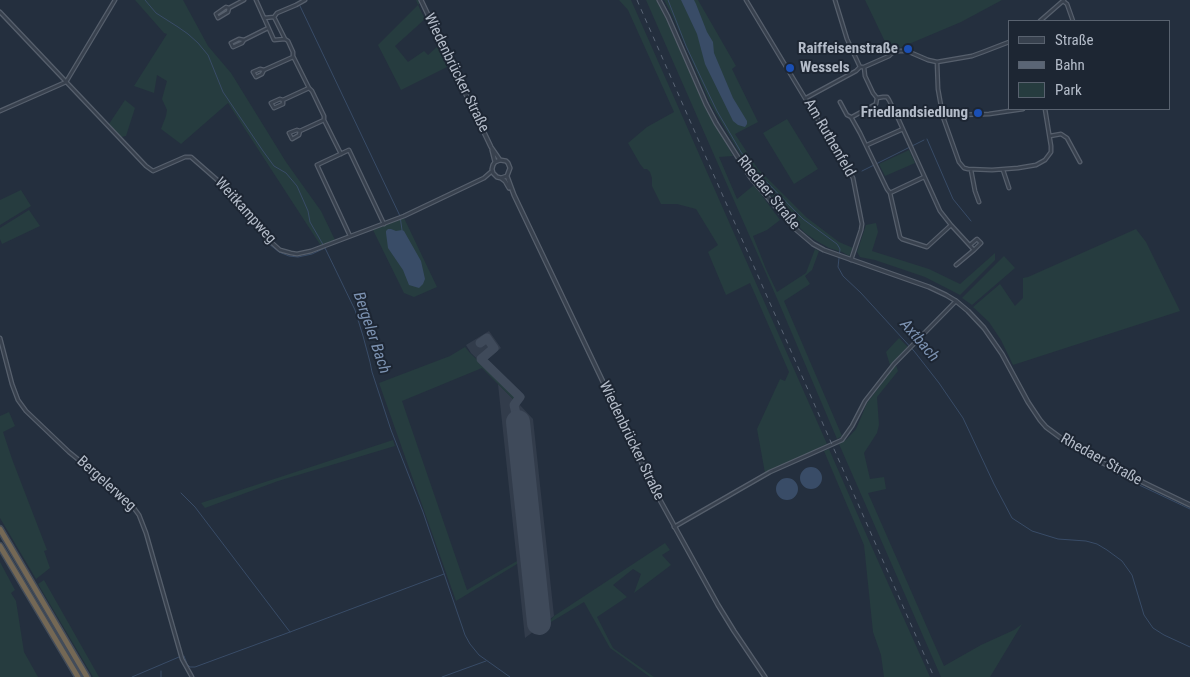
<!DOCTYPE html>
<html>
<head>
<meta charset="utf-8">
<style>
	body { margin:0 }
	#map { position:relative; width:1190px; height:677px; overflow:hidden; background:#242f3e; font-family:"Roboto Condensed",sans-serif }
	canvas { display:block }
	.legend { position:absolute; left:1008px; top:20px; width:162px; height:90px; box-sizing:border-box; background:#1d2633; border:1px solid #59626f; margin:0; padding:6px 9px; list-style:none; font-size:15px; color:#b4bcc9 }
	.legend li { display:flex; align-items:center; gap:10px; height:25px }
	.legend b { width:25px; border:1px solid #59626f }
</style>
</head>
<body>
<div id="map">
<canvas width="1190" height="677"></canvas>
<ul class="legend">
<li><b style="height:6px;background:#38414e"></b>Straße</li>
<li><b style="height:6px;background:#5a6575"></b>Bahn</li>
<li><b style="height:14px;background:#263c3f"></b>Park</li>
</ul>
</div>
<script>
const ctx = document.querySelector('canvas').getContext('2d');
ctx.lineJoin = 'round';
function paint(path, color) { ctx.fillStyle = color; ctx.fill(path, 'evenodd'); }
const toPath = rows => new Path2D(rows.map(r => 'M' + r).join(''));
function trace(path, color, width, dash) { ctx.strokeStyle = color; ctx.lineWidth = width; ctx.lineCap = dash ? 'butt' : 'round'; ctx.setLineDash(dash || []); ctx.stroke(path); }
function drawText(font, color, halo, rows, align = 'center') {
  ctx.font = font + ' "Roboto Condensed",sans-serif'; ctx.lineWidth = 4; ctx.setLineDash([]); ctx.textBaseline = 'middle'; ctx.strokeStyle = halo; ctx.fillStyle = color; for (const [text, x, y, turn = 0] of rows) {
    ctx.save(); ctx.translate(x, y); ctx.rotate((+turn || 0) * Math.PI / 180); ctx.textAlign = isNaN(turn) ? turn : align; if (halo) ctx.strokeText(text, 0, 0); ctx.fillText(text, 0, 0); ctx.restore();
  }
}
paint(toPath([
	[489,331,501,348,486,361,525,397,518,403,533,419,554,616,525,638,498,384,514,400,517,398,471,353,466,345]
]), '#323c4b');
paint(toPath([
	[135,0,183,0,208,46,231,73,286,162,321,211,335,240,321,246,228,103,181,144,161,129,166,116,167,110,162,99,167,81,157,75,154,93,134,86,167,34,164,33],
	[416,0,418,0,420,3,418,5,425,19,395,46,408,62,424,51,428,55,438,46,447,67,401,90,378,45,418,5],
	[619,0,631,0,827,444,765,473,757,429,780,379,785,381,789,372,750,283,726,295,708,252,718,245,696,209,677,204,661,204,652,186,652,178,650,172,647,169,644,169,640,164,628,143,647,127,674,112,628,10],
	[646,0,656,0,666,19,704,105,733,156,719,157,737,199,754,185,780,220,767,230,753,236,766,269,777,292,806,273,815,249,819,251,812,270,805,276,810,284,784,301,842,436,837,439,779,303],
	[664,0,698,0,736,66,732,69,758,122,735,134,758,169,806,217,839,242,853,248,849,256,842,252,829,248,815,240,805,233,779,206,745,162,710,103,672,15],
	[865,0,1002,0,961,22,890,52],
	[125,100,135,108,126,136,121,137,109,124],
	[787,119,818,169,794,184,763,133],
	[909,150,915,163,885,176,879,164],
	[21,190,31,206,0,225,0,200],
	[29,210,40,226,2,244,0,239,0,228],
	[404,218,437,287,414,297,404,293,373,230],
	[876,223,878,232,872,251,929,269,960,284,995,253,995,260,960,295,925,277,875,260,860,257,857,252,866,225],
	[1136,229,1146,242,1180,311,1013,365,1001,340,989,322,973,307,1000,284,1015,306,1023,298,1023,278,1028,277],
	[1004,256,1015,268,972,305,962,298],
	[899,338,908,347,890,365,886,352],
	[465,347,470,353,517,398,515,401,482,368,402,401,467,590,517,561,517,564,456,601,379,383,450,356],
	[896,365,898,371,877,397,879,425,877,433,864,453,870,479,884,477,886,489,868,493,944,666,981,645,1014,630,1022,624,990,677,941,677,839,444,847,439,856,429,867,403],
	[9,412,15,426,3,432,12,459,47,550,44,551,50,568,36,579,0,518,0,416],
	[393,440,395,446,278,481,205,508,201,503],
	[829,449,870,543,930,677,884,677,881,655,873,632,864,545,824,451],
	[665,543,670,550,662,555,671,565,634,593,641,574,633,569,613,585,627,597,597,617,613,648,654,677,650,677,610,648,584,602,546,625,554,616],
	[0,562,15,590,11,593,16,601,24,652,38,677,0,677],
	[44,580,69,624,99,677,93,677,38,584]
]), '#263c3f');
paint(toPath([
	[681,0,694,0,696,4,707,32,713,42,714,53,733,98,747,121,747,124,745,127,738,125,733,121,705,64,697,34],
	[388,229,391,229,396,231,402,230,404,231,421,261,425,279,423,284,419,288,409,285,403,270,388,248,386,233,386,231],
	'800 478a11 11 0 1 1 22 0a11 11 0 1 1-22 0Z',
	'776 489a11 11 0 1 1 22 0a11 11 0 1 1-22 0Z'
]), '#394c67');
trace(toPath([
	[145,0,156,13,178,27,188,34,198,43,208,55,223,92,263,151,274,166,286,173,297,186,308,211,310,222,325,248,355,310,363,336,370,362,372,372,391,430,423,512,465,635,470,644,479,655,510,677],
	[668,0,686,46,703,82,717,111,741,152,752,167,803,219,837,244,840,249,838,267,843,276,861,293,914,351,939,383,963,418,994,484,1012,518,1032,531,1058,539,1086,541,1097,544,1107,550,1122,561,1132,575,1144,615,1153,628,1164,635,1190,647],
	[300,6,400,216,402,230],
	[927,139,953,199,971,221],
	[193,161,222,186,269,244,279,252,289,256,298,257,312,254,325,248],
	[862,171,924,140],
	[1068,446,1094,461],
	[1116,474,1190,509],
	[181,493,195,507,290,632],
	[184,656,187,664,190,667,195,667,290,632,444,574],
	[132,677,179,657],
	[161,677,161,671],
	[442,677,486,661]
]), '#394c67', 1);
trace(toPath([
	[480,343,487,338,494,348,481,359,520,397,514,405,518,422]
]), '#3f4a5a', 9);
trace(toPath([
	[518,422,539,623]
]), '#3f4a5a', 24);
const minor = toPath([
	[256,0,274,40,285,39],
	[746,0,853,178,862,224,861,230,851,260],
	[835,0,847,39,860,67],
	[1063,1,1067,4,1073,21],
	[229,8,228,12,218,18,216,14,226,7,229,8,244,0],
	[0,12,146,166,153,171,185,157,191,157,223,185,271,242,280,250,291,253,297,254,311,251,404,216,484,178,492,171],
	[274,17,285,39,288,41,293,52,293,56,309,88,312,91,324,116,324,120,341,154],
	[264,18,274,17,277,13,296,5,305,0],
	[1040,21,1064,0],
	[244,40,239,39,231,43,233,47,242,43,244,40,268,28],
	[937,62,938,89,943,117,959,162,964,168,968,169,992,170,1018,168,1036,165,1045,160,1051,152,1051,146,1045,109],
	[864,67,865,76,873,93,877,98],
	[264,70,262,74,256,77,253,72,260,69,264,70,293,57],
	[806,98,856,71,860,67,864,67,889,56,892,53,899,51,907,51,928,60,937,62,972,56,983,52,1009,42],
	[877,98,883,97,887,97,889,100,897,116,940,211,951,225,974,250,981,243,977,239,970,245],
	[283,100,280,99,271,103,274,108,283,104,283,100,309,88],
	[840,102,847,115,851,117,860,133,887,189,890,193,900,237,902,239,927,247,951,225],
	[0,111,66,82,115,0],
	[852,117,876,104,877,98],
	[943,117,958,115,989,114,1023,109],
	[300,131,297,130,289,133,292,139,299,135,300,131,324,120],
	[1050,136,1061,134,1067,138,1080,162],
	[867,145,903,129],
	[971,170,975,191,979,202],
	[1003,170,1009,188],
	[890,193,924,177],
	[350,236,317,165,349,150,384,224],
	[956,265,974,250],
	[0,338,12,384,18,400,26,411,69,452,128,500,139,515,146,533,182,659,192,677],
	[674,527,770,472,842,440,852,426,865,401,894,364,956,301]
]);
const tertiary = toPath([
	[421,0,491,147,500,160],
	[659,0,668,17,706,104,716,123,751,178,793,227,813,244,824,250,929,287,946,295,956,301,968,311,984,328,1002,354,1028,402,1040,420,1046,427,1069,444,1103,463,1190,505],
	[492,150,495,162],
	[507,176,514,195,655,491,718,605,734,631,765,677],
	[501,178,507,176,510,168,508,163,506,161,500,160,495,162,493,165,492,169,493,173,497,177,501,178,505,181,509,188]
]);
const motorway = toPath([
	[0,529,87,677],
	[0,546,78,677]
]);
trace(minor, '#565f6c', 5);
trace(tertiary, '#565f6c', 5.5);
trace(motorway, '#434c59', 8);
trace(minor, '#38414e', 2.5);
trace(tertiary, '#38414e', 3);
trace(motorway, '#746855', 5);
trace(toPath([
	[637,0,934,677]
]), '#5a6575', 1, [5, 5]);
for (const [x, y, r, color] of [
	[908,49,5,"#1a4fb4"],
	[790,68,5,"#1a4fb4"],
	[978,113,5,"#1a4fb4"]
]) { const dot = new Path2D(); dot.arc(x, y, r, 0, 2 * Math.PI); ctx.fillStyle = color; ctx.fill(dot); trace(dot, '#1d2633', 2); }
drawText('bold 15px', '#b4bcc9', '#1d2633', [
	["Raiffeisenstraße",898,49],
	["Wessels",800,68,"left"],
	["Friedlandsiedlung",968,113]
], 'right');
drawText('15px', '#b4bcc9', '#1d2633', [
	["Wiedenbrücker Straße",456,73,64],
	["Am Ruthenfeld",829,138,60],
	["Rhedaer Straße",768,193,51],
	["Weitkampweg",245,211,48],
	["Wiedenbrücker Straße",631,441,64],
	["Rhedaer Straße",1101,460,29],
	["Bergelerweg",106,484,42]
]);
drawText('italic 16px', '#7c92b1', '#1d2633', [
	["Bergeler Bach",371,333,71],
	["Axtbach",919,341,49]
]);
</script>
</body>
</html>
